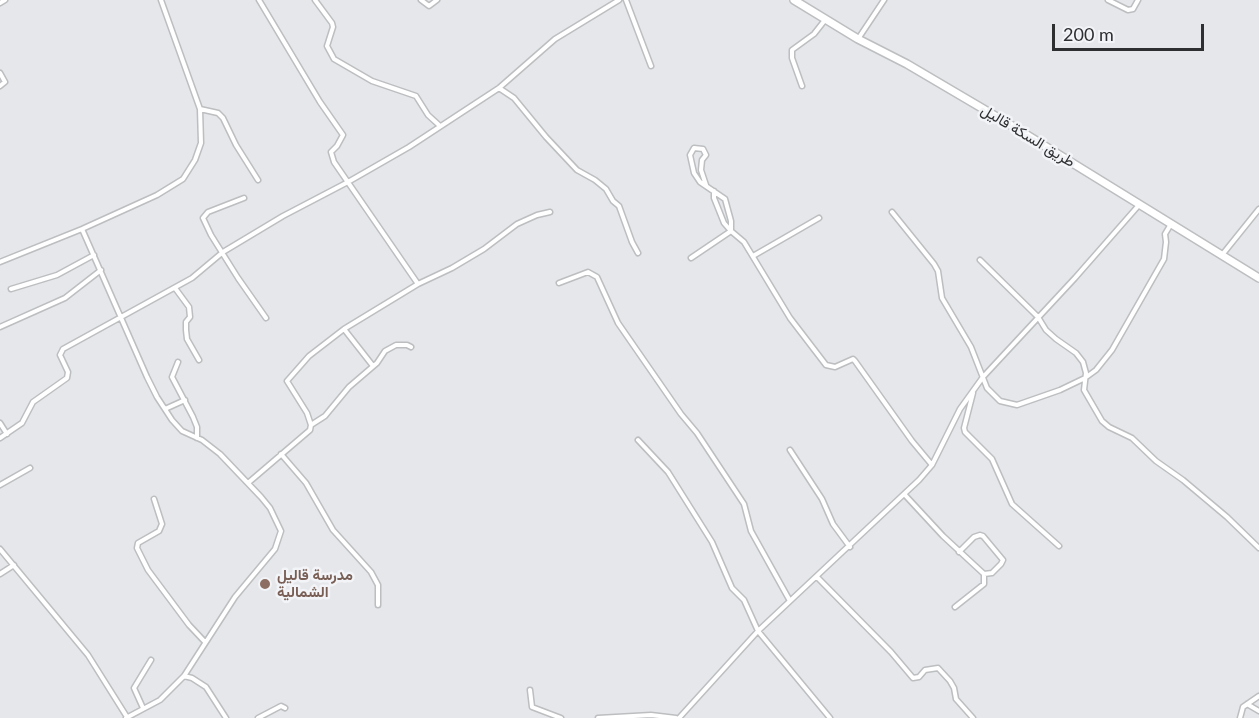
<!DOCTYPE html>
<html>
<head>
<meta charset="utf-8">
<style>
	body { margin:0 }
	#map { position:relative; width:1259px; height:718px; overflow:hidden; background:#e5e7ea; font-family:Lato,sans-serif }
	canvas { display:block }
	.scale { position:absolute; left:1052px; top:24px; width:152px; height:27px; box-sizing:border-box; border:3px solid #2e2f30; border-top:0; padding-left:8px; font-size:18px; line-height:21px; white-space:nowrap; color:#2e2f30; -webkit-text-stroke:4px #f2f4f7; paint-order:stroke }
</style>
</head>
<body>
<div id="map">
<canvas width="1259" height="718"></canvas>
<div class="scale">200 m</div>
</div>
<script>
const ctx = document.querySelector('canvas').getContext('2d');
ctx.lineJoin = 'round';
const toPath = rows => new Path2D(rows.map(r => 'M' + r).join(''));
function trace(path, color, width, dash) { ctx.strokeStyle = color; ctx.lineWidth = width; ctx.lineCap = dash ? 'butt' : 'round'; ctx.setLineDash(dash || []); ctx.stroke(path); }
function drawText(font, color, halo, rows, align = 'center') {
  ctx.font = font + ' Lato,Vazirmatn,sans-serif'; ctx.lineWidth = 5; ctx.setLineDash([]); ctx.textBaseline = 'middle'; ctx.strokeStyle = halo; ctx.fillStyle = color; for (const [text, x, y, turn = 0] of rows) {
    ctx.save(); ctx.translate(x, y); ctx.rotate((+turn || 0) * Math.PI / 180); ctx.textAlign = isNaN(turn) ? turn : align; if (halo) ctx.strokeText(text, 0, 0); ctx.fillText(text, 0, 0); ctx.restore();
  }
}
const minor = toPath([
	[259,0,320,102,343,135,337,146,331,152,334,162,418,284],
	[315,0,332,23,333,27,327,46,334,59,372,81,416,96,428,115,440,126],
	[421,0,429,6,437,0],
	[626,0,651,66],
	[1108,0,1128,10,1133,9,1138,0],
	[0,3,5,0],
	[858,39,884,0],
	[0,73,5,82,0,86],
	[802,86,792,58,792,50,814,34,825,20],
	[499,88,514,98,546,137,577,170,595,180,606,189,613,201,619,206,632,242,638,253],
	[200,109,218,113,223,118,236,145,258,180],
	[706,185,701,170,702,160,706,155,703,149,694,148,690,155,694,173,700,182,725,199,731,221,731,231,744,242,790,318,826,365,835,367,853,359,855,361,912,441,932,465],
	[244,198,208,212,203,218,211,235,238,278,266,318],
	[892,212,934,264,938,271,942,298,971,347,987,388,1000,401,1017,405,1060,390,1085,378,1096,370,1112,350,1164,259,1166,242,1165,234,1171,224],
	[82,229,147,377,157,397,172,420,182,431,202,440,220,454,261,497,270,508,281,531,275,549,235,597,184,676,160,700,126,718],
	[1222,255,1259,209],
	[753,256,819,218],
	[691,258,731,231,724,223,714,198,714,191],
	[980,260,1038,317,1046,330,1056,339,1076,353,1083,362,1086,373,1084,390,1102,421,1109,427,1132,438,1156,461,1183,480,1227,517,1259,548],
	[0,262,82,229,157,195,183,179,195,160,201,143,200,109,161,0],
	[559,283,588,272,597,277,618,323,681,414,697,433,744,504,751,531,790,601],
	[175,288,189,307,190,317,186,322,186,330,187,339,199,360],
	[11,289,57,275,94,255],
	[0,327,65,298,101,270],
	[344,329,373,366],
	[178,362,172,377,193,417,197,427,197,438],
	[973,393,964,428,965,432,992,459,1012,504,1059,546],
	[165,409,185,400],
	[0,423,7,434],
	[311,425,325,416,349,387,377,363,385,351,396,345,407,345,411,347],
	[0,438,22,423,33,402,67,378,68,372,60,355,63,349,192,278,223,252,283,216,348,182,409,147,499,88,555,39,619,0],
	[638,440,668,472,712,542,732,588,744,600,758,631,830,718],
	[790,450,822,499,833,524,850,547],
	[281,454,306,483,333,530,371,572,378,585,378,605],
	[248,483,310,430,311,425,307,413,287,381,309,356,344,329,418,284,452,268,484,249,517,224,537,215,550,212],
	[0,485,30,468],
	[905,495,943,536,984,574,984,584,955,607],
	[154,499,162,524,159,531,138,543,137,548,148,570,189,625,205,642],
	[0,549,88,655,127,717],
	[959,552,974,537,980,535,983,536,1003,560,1001,564,992,573,984,574],
	[0,574,14,565],
	[817,577,891,652,913,678,919,677,925,670,938,668,950,681,954,688,956,699,973,718],
	[184,676,192,678,206,687,226,718],
	[530,690,532,707,561,718],
	[1247,704,1259,711],
	[143,708,134,688,151,660],
	[258,718,281,706,285,708],
	[598,718,651,715,676,718],
	[679,718,758,631,919,480,932,465,960,409,983,377,1075,278,1139,205],
	[1240,718,1243,707,1259,696]
]);
const primary = toPath([
	[794,0,858,39,907,64,1014,127,1259,278]
]);
trace(minor, '#bcbec0', 7);
trace(primary, '#bcbec0', 10);
trace(minor, '#fff', 4);
trace(primary, '#fff', 7);
for (const [x, y, r, color] of [
	[265,584,6,"#8d6e63"]
]) { const dot = new Path2D(); dot.arc(x, y, r, 0, 2 * Math.PI); ctx.fillStyle = color; ctx.fill(dot); trace(dot, '#f2f4f7', 2); }
drawText('15px', '#2e2f30', '#f2f4f7', [
	["طريق السكة قاليل",1028,136,31]
]);
drawText('bold 15px', '#785e54', '#f2f4f7', [
	["مدرسة قاليل",277,575],
	["الشمالية",277,592]
], 'left');
</script>
</body>
</html>
